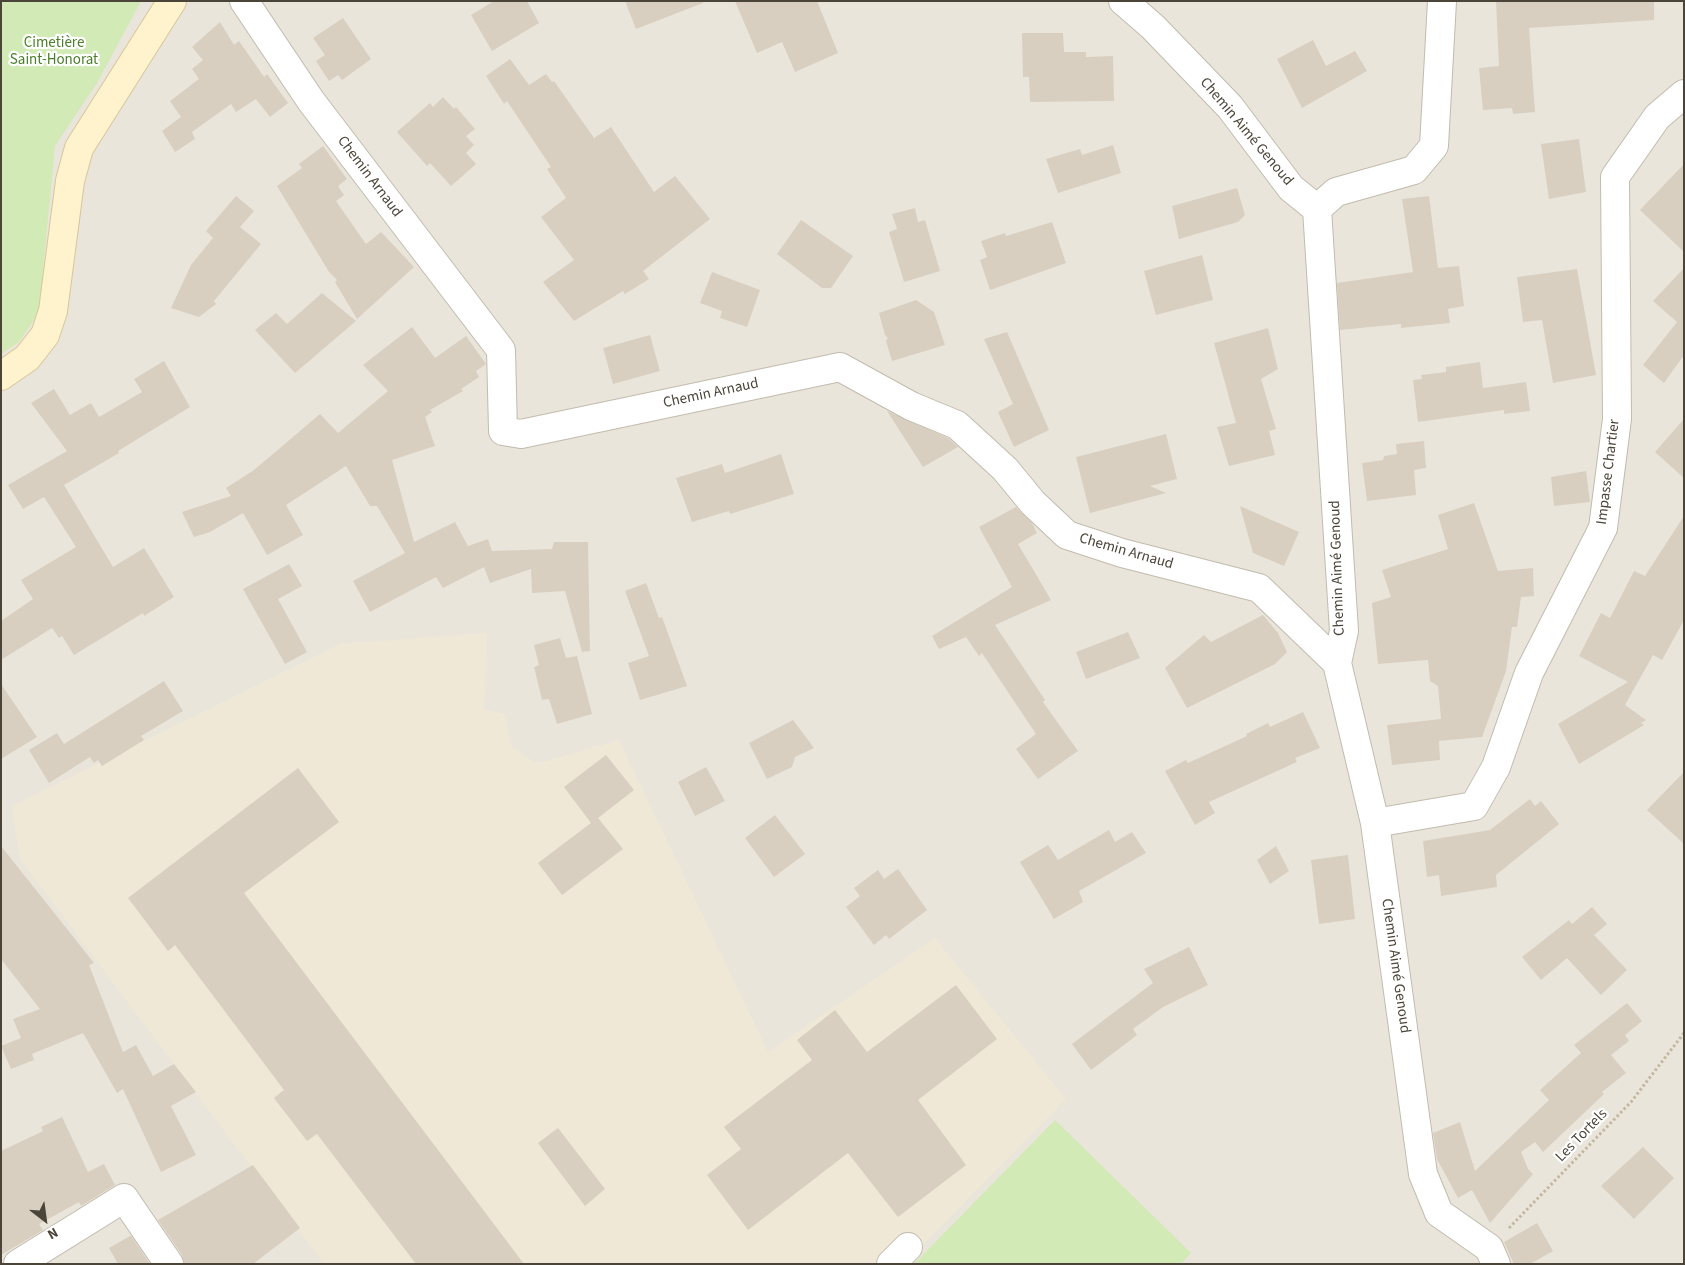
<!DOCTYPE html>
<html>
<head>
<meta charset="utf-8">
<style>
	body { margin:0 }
	#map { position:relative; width:1685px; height:1265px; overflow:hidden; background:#f6f3ec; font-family:"Source Sans 3",sans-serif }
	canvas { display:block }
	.frame { position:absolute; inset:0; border:2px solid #4b4439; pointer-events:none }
	.north { position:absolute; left:20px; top:1195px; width:50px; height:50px; -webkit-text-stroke:4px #fff; paint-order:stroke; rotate:150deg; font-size:14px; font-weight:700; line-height:20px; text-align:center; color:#4b4439 }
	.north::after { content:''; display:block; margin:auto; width:18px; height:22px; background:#4b4439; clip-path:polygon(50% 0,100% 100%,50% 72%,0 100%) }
</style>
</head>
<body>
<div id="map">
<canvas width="1685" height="1265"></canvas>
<div class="frame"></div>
<div class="north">N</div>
</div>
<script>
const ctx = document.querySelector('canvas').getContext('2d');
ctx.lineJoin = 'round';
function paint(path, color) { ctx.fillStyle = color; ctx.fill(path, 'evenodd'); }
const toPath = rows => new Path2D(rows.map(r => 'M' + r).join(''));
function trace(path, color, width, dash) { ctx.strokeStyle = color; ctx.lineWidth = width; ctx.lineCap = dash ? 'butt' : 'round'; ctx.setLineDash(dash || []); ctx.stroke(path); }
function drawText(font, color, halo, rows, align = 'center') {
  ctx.font = font + ' "Source Sans 3",sans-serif'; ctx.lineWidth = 4.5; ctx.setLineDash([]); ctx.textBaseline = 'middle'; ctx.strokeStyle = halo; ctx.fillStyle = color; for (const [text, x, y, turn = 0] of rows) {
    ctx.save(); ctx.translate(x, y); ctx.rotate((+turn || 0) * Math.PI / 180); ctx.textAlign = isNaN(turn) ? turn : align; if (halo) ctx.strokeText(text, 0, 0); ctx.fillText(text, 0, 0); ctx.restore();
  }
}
paint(toPath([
	[1,1,1684,1,1684,1264,1,1264]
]), '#eae5da');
paint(toPath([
	[487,633,484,709,505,714,511,746,537,764,619,740,768,1052,935,938,1066,1099,904,1264,324,1264,20,859,12,806,340,644]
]), '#efe8d6');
paint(toPath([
	[1,1,141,1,97,83,55,146,39,312,19,342,1,354],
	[1055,1120,1191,1253,1181,1264,914,1264]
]), '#d2eab5');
paint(toPath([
	[494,1,527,1,539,23,492,51,471,15],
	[625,1,703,1,703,3,636,29],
	[735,1,817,1,838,53,795,72,782,42,757,53],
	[1496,1,1654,1,1654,20,1529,28,1535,112,1513,114,1512,108,1483,110,1479,68,1499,66],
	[343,18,371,59,342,80,338,75,329,81,316,61,325,55,313,38],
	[220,22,234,45,239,41,264,77,267,74,288,103,270,117,256,99,236,112,231,104,192,132,195,139,175,152,162,131,181,117,170,101,199,79,192,69,203,60,192,47],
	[1022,33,1063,33,1064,52,1086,52,1086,57,1113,56,1114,101,1030,102,1029,77,1023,77],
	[1313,40,1326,66,1355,51,1367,71,1302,108,1277,59],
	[510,59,529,85,546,74,552,82,554,81,594,138,611,127,654,192,675,176,710,219,643,271,649,279,625,294,623,291,574,321,543,282,574,260,541,217,566,198,547,169,551,167,507,101,504,104,486,76],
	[443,97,454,109,456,107,475,129,466,136,474,145,466,153,476,164,451,186,430,163,427,166,397,132,430,103,433,107],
	[1579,139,1586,192,1549,199,1541,144],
	[1113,145,1121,173,1058,193,1046,159,1080,149,1082,155],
	[323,146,347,179,338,186,344,195,336,201,366,244,381,232,414,267,357,319,335,282,337,280,329,272,277,186,302,168,299,164],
	[1684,164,1684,252,1640,210],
	[1237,188,1245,215,1238,222,1179,239,1172,206],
	[236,196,254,211,240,227,261,244,214,301,216,304,199,317,171,308,191,265,213,238,206,231],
	[1429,196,1438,268,1459,266,1464,306,1448,309,1450,323,1401,328,1401,324,1340,330,1337,283,1413,272,1402,199],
	[915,208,918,222,925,220,940,271,904,282,889,232,897,229,892,214],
	[801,220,853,256,831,288,822,288,777,254],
	[1052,222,1066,263,990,290,980,260,987,257,981,241,1005,233,1006,236],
	[1202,255,1213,300,1156,315,1144,271],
	[1684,268,1684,355,1664,383,1643,365,1677,322,1653,301],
	[1577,269,1596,375,1553,383,1542,320,1523,322,1517,277],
	[712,272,760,290,747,327,720,318,722,311,700,303],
	[322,293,356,321,295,373,255,330,276,313,287,324],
	[916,300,934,312,945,345,892,361,886,341,888,338,885,335,879,313],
	[412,327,435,358,466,336,486,364,476,371,479,377,461,389,463,391,430,410,432,412,425,417,435,446,392,460,414,542,455,522,468,546,488,539,492,551,552,549,554,542,588,542,590,651,582,652,565,591,532,593,531,569,490,583,484,567,443,588,436,577,370,612,353,581,405,553,377,506,370,506,346,466,286,505,303,535,267,555,243,513,210,532,194,537,182,512,231,496,226,488,254,470,320,414,338,433,388,391,363,365],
	[1268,328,1278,369,1261,379,1276,429,1269,431,1275,455,1229,466,1217,427,1236,423,1214,343],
	[1007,332,1049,430,1014,447,998,412,1013,404,984,339],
	[650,335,660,371,613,384,603,348],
	[164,361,190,407,118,451,119,453,64,485,113,567,144,548,174,597,144,616,143,613,74,655,62,636,59,638,52,628,1,660,1,621,33,599,21,580,76,547,44,497,23,509,8,485,67,451,31,403,54,389,70,415,91,403,99,417,142,392,134,379],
	[1480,362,1483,388,1526,382,1530,411,1504,414,1504,410,1418,422,1413,380,1422,379,1421,375,1446,372,1446,367],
	[887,411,948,438,958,447,923,467],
	[1684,419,1684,478,1655,452],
	[1166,434,1177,479,1150,486,1166,493,1090,513,1076,457],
	[1424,441,1426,468,1414,470,1416,495,1367,501,1362,463,1383,460,1384,456,1397,454,1396,444],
	[781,454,794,494,730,514,729,511,692,522,676,478,722,464,725,473],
	[1586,471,1590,502,1554,506,1551,477],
	[1474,503,1498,571,1533,568,1534,596,1521,597,1517,627,1512,627,1506,671,1482,737,1439,741,1440,760,1392,765,1387,725,1441,719,1438,686,1430,681,1428,660,1378,664,1372,603,1391,597,1382,570,1448,549,1438,515],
	[1240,506,1299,532,1284,566,1253,553],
	[1016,507,1032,523,1037,533,1018,544,1051,600,995,625,1045,700,1043,702,1078,751,1038,779,1016,749,1036,734,982,653,979,656,966,637,939,649,932,636,1012,587,979,527],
	[1684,516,1684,620,1662,660,1653,655,1625,705,1646,720,1641,723,1644,725,1579,764,1558,724,1628,682,1579,656,1601,613,1610,618,1634,571,1645,576],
	[289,564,302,586,278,599,307,652,285,664,243,589],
	[646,583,659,618,662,617,687,686,640,700,628,663,649,656,625,591],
	[1263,615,1278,633,1287,652,1275,664,1187,708,1165,668,1204,635,1211,642],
	[1128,632,1140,658,1086,679,1076,652],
	[560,638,566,658,577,656,592,714,557,724,549,699,542,700,534,667,539,665,534,645],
	[164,681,183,711,141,736,144,740,102,766,98,760,94,763,90,757,49,783,29,750,57,733,64,744],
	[1,684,37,737,1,759],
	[1303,712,1320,748,1295,758,1297,762,1209,802,1215,813,1195,825,1165,771,1186,760,1188,763,1247,736,1246,734,1268,723,1270,727],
	[793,720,814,748,795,757,792,767,767,779,749,743],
	[606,755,634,790,598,818,623,849,562,895,538,863,591,823,564,787],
	[706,767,725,801,695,816,678,782],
	[298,768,339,822,244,893,524,1264,416,1264,317,1134,307,1141,274,1098,284,1090,175,945,168,951,128,898],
	[1684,772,1684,844,1647,810],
	[1530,799,1535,806,1541,801,1559,824,1496,875,1497,887,1441,896,1439,875,1427,877,1423,841,1490,830],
	[775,815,805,854,774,877,745,838],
	[1109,830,1115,842,1132,832,1146,853,1079,891,1083,902,1054,919,1020,862,1048,845,1058,860],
	[1,846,94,963,89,965,123,1052,136,1045,153,1076,174,1064,196,1092,171,1106,196,1155,161,1172,123,1089,117,1093,83,1033,32,1054,34,1060,11,1069,1,1046,21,1038,13,1019,40,1009,1,959],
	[1276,846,1289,871,1270,884,1257,860],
	[1348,855,1355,919,1319,924,1311,860],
	[898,869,927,910,889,939,886,935,874,945,846,907,860,896,854,888,878,870,884,879],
	[1592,907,1607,924,1594,935,1627,970,1601,995,1567,958,1541,980,1522,957,1569,920,1572,924],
	[1189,947,1208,985,1163,1007,1133,1029,1137,1035,1091,1070,1072,1044,1153,983,1144,969],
	[956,985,997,1039,918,1100,966,1165,898,1217,848,1153,748,1230,707,1175,741,1149,724,1127,812,1060,797,1040,835,1010,867,1052],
	[1627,1003,1642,1021,1625,1035,1629,1041,1611,1055,1626,1073,1602,1092,1604,1094,1543,1152,1535,1142,1521,1152,1528,1169,1533,1174,1490,1223,1472,1190,1458,1198,1437,1159,1433,1133,1460,1122,1475,1171,1549,1100,1540,1090,1581,1053,1574,1045],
	[62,1117,88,1172,104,1164,115,1185,81,1206,79,1202,39,1224,43,1230,1,1255,1,1151,43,1131,41,1127],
	[558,1128,605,1189,585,1206,538,1143],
	[1643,1147,1674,1178,1634,1219,1601,1186],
	[253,1165,300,1228,253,1264,184,1264,182,1255,158,1220],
	[1537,1223,1553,1251,1530,1264,1514,1264,1504,1242],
	[130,1236,131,1236,150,1264,118,1264,109,1248]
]), '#d8cfc1');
const street = toPath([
	[244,1,311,101,501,350,503,431,521,434,840,367,911,406,957,425,1005,469,1033,503,1067,535,1122,553,1259,588,1337,663],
	[1123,1,1153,27,1230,107,1291,188,1317,209,1344,631,1337,663,1375,823,1423,1174,1439,1213,1489,1248,1496,1264],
	[1317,209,1336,192,1414,170,1434,146,1442,1],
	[1375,823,1474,806,1496,767,1529,673,1603,528,1617,419,1615,177,1657,117,1684,94],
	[18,1264,124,1198,169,1264],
	[891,1264,908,1247]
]);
const secondary = toPath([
	[1,376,27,358,45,335,53,311,70,181,79,148,172,1]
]);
trace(street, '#c2bbae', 30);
trace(secondary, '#d6c79b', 30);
trace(toPath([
	[1509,1228,1631,1102,1684,1033]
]), '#c4b79f', 3, [2.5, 2.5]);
trace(street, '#fff', 28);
trace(secondary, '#fff3cd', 28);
drawText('15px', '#4a7f2a', '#fff', [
	["Cimetière",54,44],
	["Saint-Honorat",54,61]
]);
drawText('15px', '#4b4439', '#fff', [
	["Chemin Aimé Genoud",1246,132,50],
	["Chemin Arnaud",369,177,53],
	["Chemin Arnaud",711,394,-12],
	["Impasse Chartier",1609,472,-83],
	["Chemin Arnaud",1126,552,16],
	["Chemin Aimé Genoud",1338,568,-92],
	["Chemin Aimé Genoud",1395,966,82],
	["Les Tortels",1582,1136,-46]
]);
</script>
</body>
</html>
